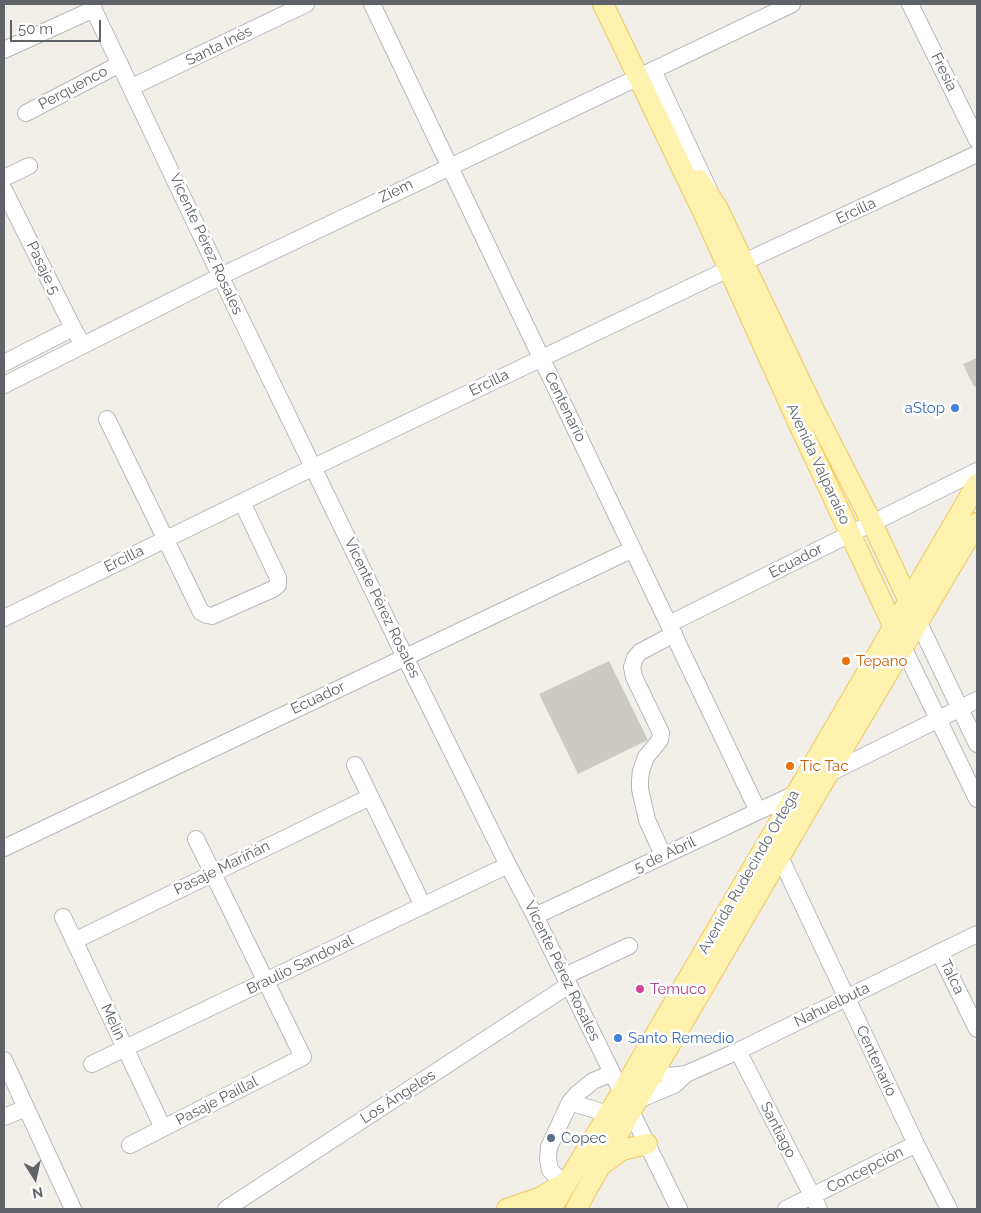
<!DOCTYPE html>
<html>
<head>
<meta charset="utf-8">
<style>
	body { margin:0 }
	#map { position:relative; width:981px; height:1213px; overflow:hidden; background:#f1efe8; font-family:Raleway,sans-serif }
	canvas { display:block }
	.frame { position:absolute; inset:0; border:5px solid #5f6368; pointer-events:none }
	.north { position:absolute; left:10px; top:1153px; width:50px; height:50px; -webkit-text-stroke:4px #fff; paint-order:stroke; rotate:170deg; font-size:14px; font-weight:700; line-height:20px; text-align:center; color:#5f6368 }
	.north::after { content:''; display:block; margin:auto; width:18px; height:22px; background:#5f6368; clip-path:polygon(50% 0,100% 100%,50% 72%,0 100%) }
	.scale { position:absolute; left:10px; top:20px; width:91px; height:22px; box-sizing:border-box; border:2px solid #5f6368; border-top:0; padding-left:6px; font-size:15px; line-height:18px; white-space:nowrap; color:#5f6368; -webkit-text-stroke:4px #fff; paint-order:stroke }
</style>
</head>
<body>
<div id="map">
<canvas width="981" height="1213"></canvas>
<div class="frame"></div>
<div class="north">N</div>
<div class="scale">50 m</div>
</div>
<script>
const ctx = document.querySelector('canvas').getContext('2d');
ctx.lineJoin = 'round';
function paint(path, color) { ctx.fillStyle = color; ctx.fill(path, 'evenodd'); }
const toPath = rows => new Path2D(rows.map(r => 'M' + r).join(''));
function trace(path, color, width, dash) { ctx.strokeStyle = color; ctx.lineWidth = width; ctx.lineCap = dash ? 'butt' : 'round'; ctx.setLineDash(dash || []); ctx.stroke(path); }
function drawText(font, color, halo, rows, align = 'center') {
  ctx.font = font + ' Raleway,sans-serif'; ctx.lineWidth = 5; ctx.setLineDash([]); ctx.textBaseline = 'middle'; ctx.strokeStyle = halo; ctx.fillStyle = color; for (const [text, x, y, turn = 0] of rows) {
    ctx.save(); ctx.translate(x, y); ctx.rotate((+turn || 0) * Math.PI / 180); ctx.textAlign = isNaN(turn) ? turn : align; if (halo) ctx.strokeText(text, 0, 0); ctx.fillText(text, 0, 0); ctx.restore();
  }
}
paint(toPath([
	[977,358,977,388,973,385,963,364],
	[609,661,648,740,578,774,539,694]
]), '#cccac5');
const minor = toPath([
	[91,4,229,294,405,657,508,865,535,916,679,1209],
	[372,4,758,811],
	[910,4,977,140],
	[4,50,94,9],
	[653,70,709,190],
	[132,87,306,4],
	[26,113,120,64],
	[4,178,29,166],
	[4,190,73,328,83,345],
	[4,363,73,328],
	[4,385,221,276,792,4],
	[107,419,201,612,207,615,212,616,273,589,278,585,278,578,242,502],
	[4,618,314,467,718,274,977,154],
	[918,621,977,744],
	[669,624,977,471],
	[903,647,977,799],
	[355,765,423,906],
	[828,774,977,700],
	[4,848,633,549],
	[663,855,647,820,640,789,640,780,641,771,646,757,660,740,661,733,634,677,632,667,635,658,640,652,674,634],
	[780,857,916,1144,949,1209],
	[535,916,795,794],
	[63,917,163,1128],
	[74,941,370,797],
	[939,952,977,1029],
	[565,976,629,946],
	[738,1051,819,1209],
	[4,1060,73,1209],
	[92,1064,508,865],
	[656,1069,669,1076,686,1074,738,1051,977,934],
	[638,1100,674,1085,686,1074],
	[570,1102,608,1114],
	[4,1117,26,1108],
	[130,1145,303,1057,196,839],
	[568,1181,557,1177,550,1170,548,1159,549,1147,570,1102,577,1094,593,1081,612,1073],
	[226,1209,569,985],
	[786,1209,916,1144]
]);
const major = toPath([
	[603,4,704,214,796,418,898,636],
	[699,180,717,207,814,410,872,523,913,610],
	[603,1164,622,1150,647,1144],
	[507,1209,539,1198,565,1183],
	[551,1209,622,1092,977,484],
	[576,1209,631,1111,828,774,977,523]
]);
trace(minor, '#b5b8bc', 18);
trace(major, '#f2c960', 22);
trace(minor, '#fff', 16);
trace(major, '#fff2af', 20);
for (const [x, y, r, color] of [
	[955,408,5,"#3f7fe0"],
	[846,661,5,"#e8710a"],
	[790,766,5,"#e8710a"],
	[640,989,5,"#d1479c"],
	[618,1038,5,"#3f7fe0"],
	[551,1138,5,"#5c6f8a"]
]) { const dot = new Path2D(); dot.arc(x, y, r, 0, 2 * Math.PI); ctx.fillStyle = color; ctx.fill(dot); trace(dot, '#fff', 2); }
drawText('15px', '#5f6368', '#fff', [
	["Santa Inés",219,46,-26],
	["Fresia",944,72,64],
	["Perquenco",73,88,-28],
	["Ziem",396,191,-26],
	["Ercilla",856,211,-25],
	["Vicente Pérez Rosales",206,244,65],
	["Pasaje 5",43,268,64],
	["Ercilla",489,383,-26],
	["Centenario",565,407,64],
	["Avenida Valparaíso",818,464,65],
	["Ercilla",124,559,-26],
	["Ecuador",796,561,-27],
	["Vicente Pérez Rosales",382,608,64],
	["Ecuador",318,698,-25],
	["5 de Abril",665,855,-25],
	["Pasaje Mariñán",222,868,-26],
	["Avenida Rudecindo Ortega",749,872,-60],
	["Braulio Sandoval",300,965,-26],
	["Vicente Pérez Rosales",562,971,64],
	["Talca",952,977,64],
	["Nahuelbuta",832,1005,-26],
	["Melin",113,1022,65],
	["Centenario",876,1061,65],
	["Los Ángeles",398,1097,-33],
	["Pasaje Paillal",217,1101,-27],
	["Santiago",778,1130,63],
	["Concepción",865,1170,-27]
]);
drawText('15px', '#366cbe', '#fff', [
	["aStop",945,408],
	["Santo Remedio",628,1038,"left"]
], 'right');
drawText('15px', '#c56008', '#fff', [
	["Tepano",856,661],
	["Tic Tac",800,766]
], 'left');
drawText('15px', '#b23c85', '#fff', [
	["Temuco",650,989]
], 'left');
drawText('15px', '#4e5e75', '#fff', [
	["Copec",561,1138]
], 'left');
</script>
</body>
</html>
